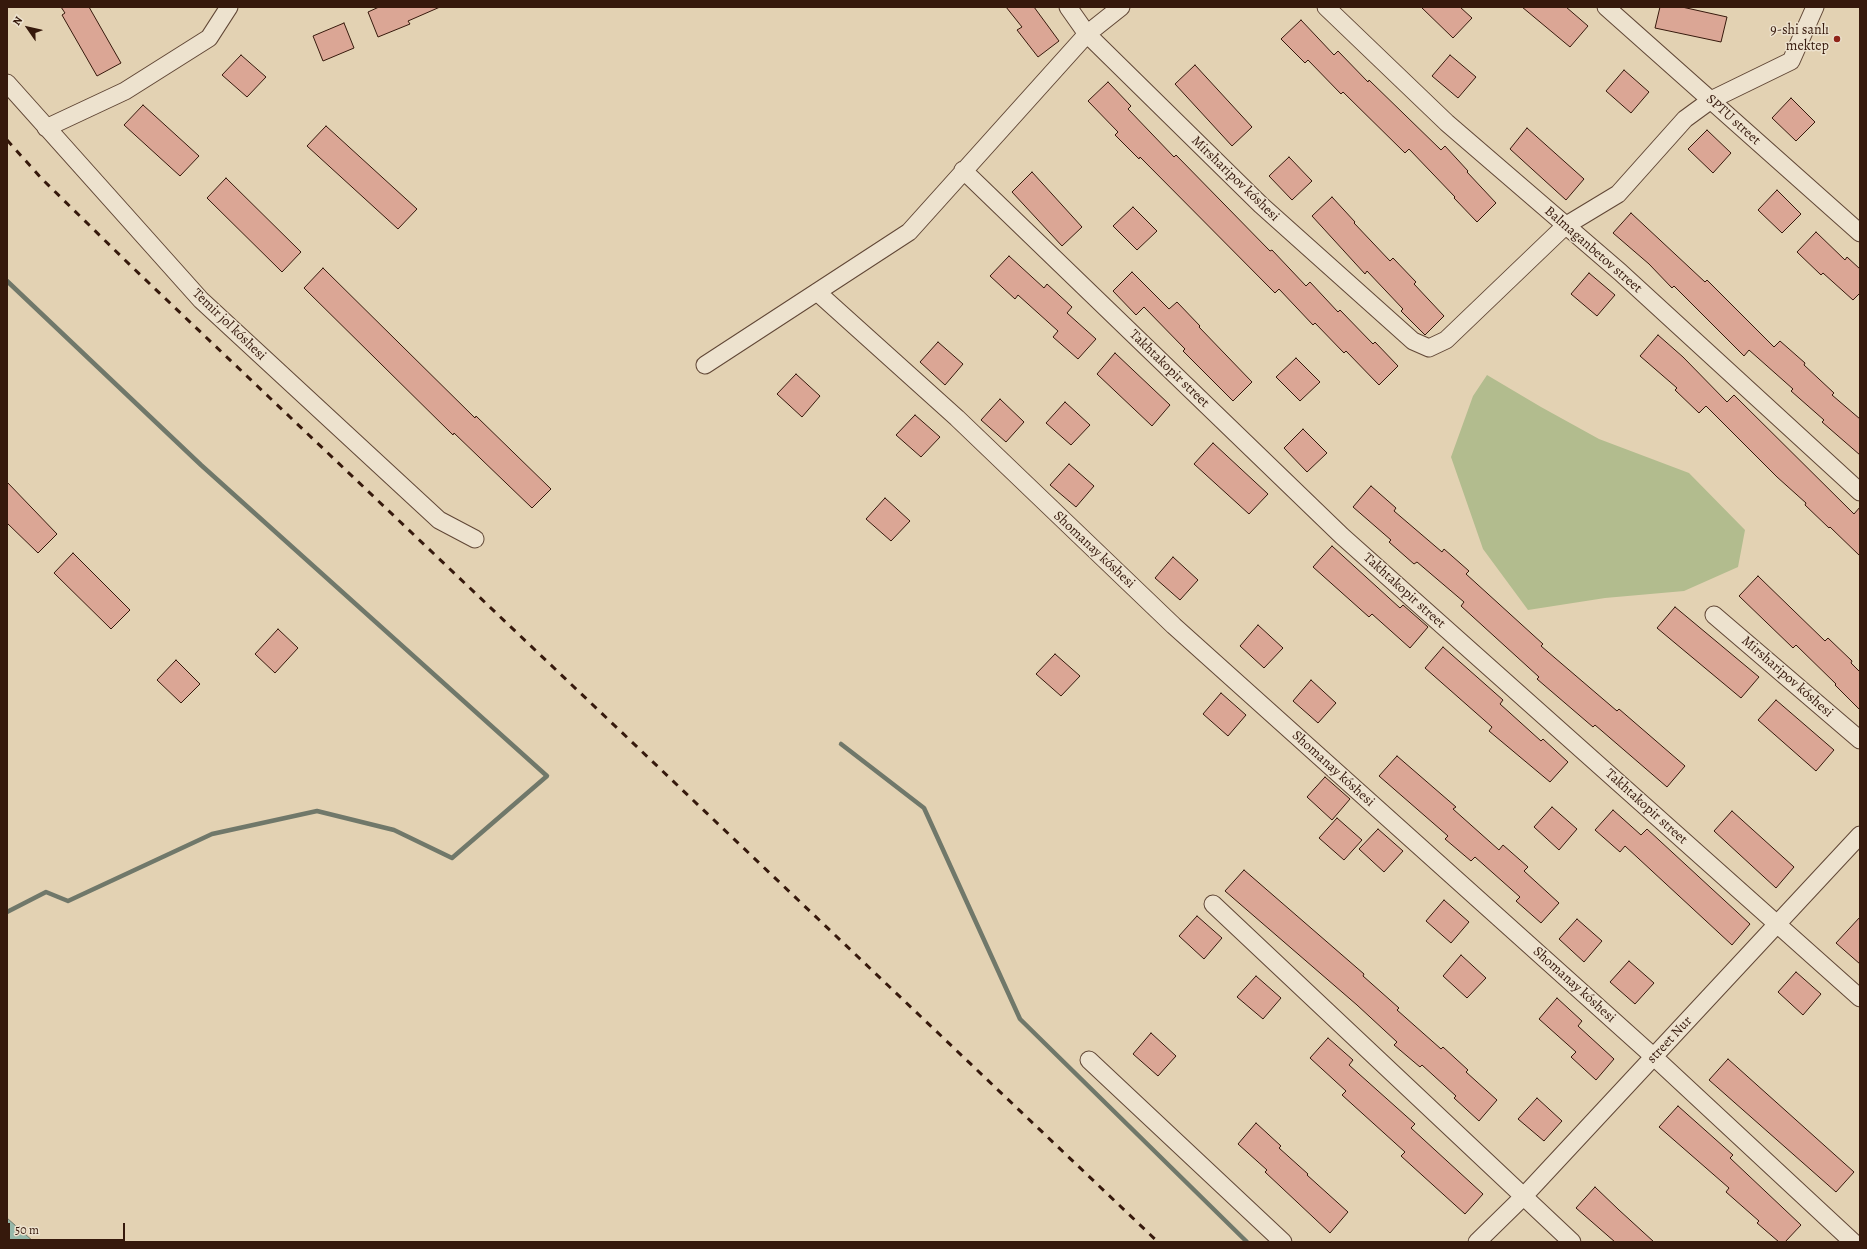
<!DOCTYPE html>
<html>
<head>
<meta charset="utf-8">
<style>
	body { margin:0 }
	#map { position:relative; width:1867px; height:1249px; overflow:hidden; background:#e3d2b3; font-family:Alegreya,serif }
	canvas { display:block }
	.frame { position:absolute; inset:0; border:8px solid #36190c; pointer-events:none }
	.north { position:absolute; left:8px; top:8px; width:40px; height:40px; -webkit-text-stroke:3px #ede2ce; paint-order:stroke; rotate:304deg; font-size:11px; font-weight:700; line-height:16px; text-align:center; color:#36190c }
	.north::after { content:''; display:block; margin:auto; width:14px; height:18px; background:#36190c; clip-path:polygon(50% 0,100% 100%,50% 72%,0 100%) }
	.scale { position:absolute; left:8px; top:1223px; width:117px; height:18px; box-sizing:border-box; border:2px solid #36190c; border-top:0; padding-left:5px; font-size:12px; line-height:14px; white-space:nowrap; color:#36190c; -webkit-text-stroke:3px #ede2ce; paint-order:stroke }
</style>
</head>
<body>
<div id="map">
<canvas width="1867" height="1249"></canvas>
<div class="frame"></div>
<div class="north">N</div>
<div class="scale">50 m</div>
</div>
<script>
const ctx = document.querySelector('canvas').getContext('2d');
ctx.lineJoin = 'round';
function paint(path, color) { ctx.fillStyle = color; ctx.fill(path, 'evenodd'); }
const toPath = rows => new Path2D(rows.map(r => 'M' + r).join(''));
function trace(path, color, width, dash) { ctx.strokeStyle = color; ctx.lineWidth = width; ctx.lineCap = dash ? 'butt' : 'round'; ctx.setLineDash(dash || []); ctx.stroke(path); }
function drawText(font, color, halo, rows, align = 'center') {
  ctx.font = font + ' Alegreya,serif'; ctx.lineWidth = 3; ctx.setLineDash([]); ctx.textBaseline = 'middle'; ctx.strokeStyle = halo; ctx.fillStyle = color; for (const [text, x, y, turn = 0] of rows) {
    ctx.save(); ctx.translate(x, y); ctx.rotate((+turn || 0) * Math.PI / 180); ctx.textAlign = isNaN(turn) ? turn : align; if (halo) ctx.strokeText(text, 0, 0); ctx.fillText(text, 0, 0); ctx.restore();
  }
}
paint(toPath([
	[1487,375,1541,407,1599,439,1689,473,1745,530,1738,567,1684,591,1605,598,1528,610,1483,549,1451,457,1473,396]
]), '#b2bc8e');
const water = toPath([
	[7,1218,34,1242,7,1242,7,1218]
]);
paint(water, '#96b8a9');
trace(water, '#70786a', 1);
trace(toPath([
	[7,281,201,465,547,776,452,858,394,830,317,811,212,834,68,901,46,892,7,912],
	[841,744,924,808,1020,1019,1247,1242]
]), '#70786a', 4.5);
const building = toPath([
	[61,7,89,7,121,63,97,76,62,15,65,13,61,7],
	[379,7,440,7,408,21,410,24,378,37,368,12,379,7],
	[1006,7,1034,7,1059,41,1038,57,1017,30,1022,27,1006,7],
	[1421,7,1460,7,1472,18,1453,38,1421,7],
	[1522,7,1566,7,1588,26,1570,47,1522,7],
	[1660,7,1682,7,1727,17,1721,42,1655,28,1660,7],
	[1301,20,1334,55,1338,51,1368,82,1369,80,1441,150,1445,146,1468,171,1467,172,1496,203,1477,222,1454,198,1455,197,1409,149,1405,153,1343,92,1341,94,1308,60,1305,63,1281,39,1301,20],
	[344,23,354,48,323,61,313,36,344,23],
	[241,55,266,77,247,97,222,75,241,55],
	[1450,55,1476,77,1458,98,1432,76,1450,55],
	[1195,65,1252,127,1232,146,1175,84,1195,65],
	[1624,70,1649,92,1631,113,1606,91,1624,70],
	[1108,82,1131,106,1128,109,1174,157,1176,155,1270,251,1272,250,1306,286,1310,282,1338,312,1340,310,1373,344,1375,342,1398,366,1379,385,1346,351,1344,353,1315,323,1313,325,1279,289,1275,293,1140,157,1139,159,1115,135,1118,132,1088,101,1108,82],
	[1791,98,1815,122,1796,141,1772,118,1791,98],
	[143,105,199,156,180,176,124,125,143,105],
	[326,126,417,209,398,229,307,146,326,126],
	[1527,128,1584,179,1566,200,1510,149,1527,128],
	[1707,130,1731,153,1713,173,1688,149,1707,130],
	[1289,157,1312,181,1292,200,1269,176,1289,157],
	[1032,172,1082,227,1062,246,1012,192,1032,172],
	[226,178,301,252,282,272,207,198,226,178],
	[1777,190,1801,214,1782,233,1758,210,1777,190],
	[1332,197,1355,222,1354,223,1390,261,1393,258,1416,282,1414,284,1444,316,1425,335,1401,311,1403,309,1367,271,1365,274,1312,216,1332,197],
	[1133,207,1157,231,1137,250,1113,226,1133,207],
	[1631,213,1705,282,1707,280,1774,347,1780,341,1805,363,1804,365,1834,393,1832,395,1860,419,1860,455,1822,422,1824,420,1791,391,1793,389,1749,350,1744,356,1674,286,1672,288,1649,264,1613,233,1631,213],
	[1816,232,1845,260,1847,257,1860,269,1860,293,1853,300,1823,273,1821,275,1797,252,1816,232],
	[1009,256,1044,288,1047,284,1072,307,1067,313,1096,339,1078,359,1053,337,1058,331,1018,295,1015,299,990,276,1009,256],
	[323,268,475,418,476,416,551,489,532,508,454,433,453,435,304,288,323,268],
	[1132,272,1169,309,1177,302,1200,326,1199,327,1252,382,1233,401,1183,351,1185,349,1144,307,1136,315,1113,291,1132,272],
	[1589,273,1615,295,1597,316,1571,294,1589,273],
	[1658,335,1683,357,1727,402,1734,395,1854,514,1860,507,1860,556,1830,527,1829,528,1805,505,1806,503,1777,477,1706,406,1699,413,1675,390,1677,388,1640,356,1658,335],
	[938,342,963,364,945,385,920,362,938,342],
	[1115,353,1170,405,1152,426,1097,374,1115,353],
	[1296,358,1320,382,1300,401,1276,377,1296,358],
	[796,374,820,396,802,417,777,394,796,374],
	[1000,399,1024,422,1006,442,981,420,1000,399],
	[1065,402,1090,425,1071,445,1046,423,1065,402],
	[915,415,940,437,921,457,896,435,915,415],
	[1303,429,1327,453,1307,472,1284,448,1303,429],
	[1213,443,1268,494,1249,514,1194,464,1213,443],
	[1069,464,1094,486,1076,507,1050,485,1069,464],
	[7,482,57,534,38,553,7,523,7,482],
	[1371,486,1396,508,1394,511,1442,552,1444,549,1469,571,1466,574,1543,644,1541,646,1617,711,1619,709,1685,766,1667,787,1595,725,1593,727,1537,679,1539,677,1461,606,1464,602,1417,562,1414,564,1389,542,1391,540,1353,507,1371,486],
	[885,498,910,521,891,541,866,519,885,498],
	[1332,546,1400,608,1403,605,1428,627,1410,648,1372,614,1369,617,1313,567,1332,546],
	[73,553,130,610,111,629,54,573,73,553],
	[1173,557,1198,580,1180,600,1155,578,1173,557],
	[1758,576,1825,641,1828,638,1852,661,1851,663,1860,672,1860,710,1835,685,1836,684,1796,645,1793,648,1739,596,1758,576],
	[1675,607,1759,677,1741,698,1657,628,1675,607],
	[1258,625,1283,648,1264,668,1240,646,1258,625],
	[278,629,298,648,275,673,255,654,278,629],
	[1443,647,1503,700,1500,704,1541,741,1543,739,1568,762,1550,782,1489,731,1492,727,1425,668,1443,647],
	[1055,654,1080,676,1061,696,1036,674,1055,654],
	[176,660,200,684,181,703,157,680,176,660],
	[1311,680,1336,703,1318,723,1293,701,1311,680],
	[1221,693,1246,715,1228,736,1203,714,1221,693],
	[1776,700,1834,750,1816,771,1758,720,1776,700],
	[1397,756,1456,807,1453,809,1499,850,1503,845,1528,867,1524,871,1559,903,1541,923,1516,901,1520,897,1475,857,1471,861,1445,839,1448,836,1379,776,1397,756],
	[1325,777,1350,799,1332,820,1307,797,1325,777],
	[1552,807,1577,829,1559,850,1534,827,1552,807],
	[1613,810,1641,835,1647,829,1750,924,1732,945,1625,846,1620,852,1595,830,1613,810],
	[1732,811,1794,867,1776,888,1714,831,1732,811],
	[1337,818,1362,840,1344,860,1319,838,1337,818],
	[1378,829,1403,851,1384,872,1359,849,1378,829],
	[1244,870,1364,974,1363,976,1399,1008,1397,1010,1441,1049,1443,1047,1468,1070,1466,1072,1497,1100,1479,1121,1454,1098,1456,1096,1422,1065,1420,1067,1394,1045,1397,1042,1357,1005,1225,891,1244,870],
	[1444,900,1469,922,1451,943,1426,921,1444,900],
	[1197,916,1222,938,1204,959,1179,936,1197,916],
	[1860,917,1860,964,1836,943,1860,917],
	[1577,919,1602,941,1584,962,1559,939,1577,919],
	[1461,955,1486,978,1467,998,1443,976,1461,955],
	[1629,961,1654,983,1635,1004,1610,982,1629,961],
	[1796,972,1821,994,1803,1015,1778,992,1796,972],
	[1256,976,1281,998,1263,1019,1237,997,1256,976],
	[1557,998,1582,1021,1578,1026,1614,1059,1596,1080,1571,1057,1576,1052,1539,1019,1557,998],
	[1151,1033,1176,1056,1158,1076,1133,1054,1151,1033],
	[1328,1038,1353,1060,1349,1065,1415,1124,1411,1128,1483,1194,1465,1214,1401,1156,1405,1152,1342,1095,1346,1091,1310,1058,1328,1038],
	[1728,1059,1854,1172,1836,1192,1709,1080,1728,1059],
	[1537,1098,1562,1121,1544,1141,1518,1119,1537,1098],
	[1678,1106,1733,1155,1730,1158,1801,1225,1785,1242,1779,1242,1757,1223,1759,1221,1726,1192,1729,1188,1659,1127,1678,1106],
	[1256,1123,1281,1146,1279,1148,1308,1174,1307,1175,1348,1212,1330,1233,1265,1172,1267,1170,1238,1144,1256,1123],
	[1595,1187,1619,1210,1654,1242,1615,1242,1576,1208,1595,1187]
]);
paint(building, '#dba695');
trace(building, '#36190c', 1);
const street = toPath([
	[1068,7,1087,34,1261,205,1413,341,1429,348,1446,340,1565,226,1618,194,1685,119,1711,100,1791,61,1815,7],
	[1326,7,1447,123,1620,272,1860,492],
	[1606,7,1860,233],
	[7,83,201,300,439,520,475,539],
	[46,128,125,91,209,38,229,7],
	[963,170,1342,536,1860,998],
	[817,292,957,418,1174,626,1654,1057,1853,1242],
	[705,365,909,232,1087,34,1121,7],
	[1714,615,1860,740],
	[1213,904,1572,1242],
	[1089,1060,1283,1242],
	[1477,1242,1523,1197,1860,835]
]);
trace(street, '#614736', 19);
trace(street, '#ede2ce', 17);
trace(toPath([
	[7,140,42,179,130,265,1158,1242]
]), '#36190c', 3, [7, 7]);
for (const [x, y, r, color] of [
	[1837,39,4,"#8f2418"]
]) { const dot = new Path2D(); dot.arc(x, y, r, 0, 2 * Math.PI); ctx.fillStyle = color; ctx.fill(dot); trace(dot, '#ede2ce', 1.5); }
drawText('14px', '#36190c', '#ede2ce', [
	["9-shi sanlı",1829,31],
	["mektep",1829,47]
], 'right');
drawText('14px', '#36190c', '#ede2ce', [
	["SPTU street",1733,120,42],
	["Mirsharipov kóshesi",1235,179,44],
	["Balmaganbetov street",1593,250,41],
	["Temir jol kóshesi",229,325,44],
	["Takhtakopir street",1169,369,44],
	["Shomanay kóshesi",1094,550,43],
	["Takhtakopir street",1404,591,42],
	["Mirsharipov kóshesi",1787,677,41],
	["Shomanay kóshesi",1333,769,42],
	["Takhtakopir street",1646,807,42],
	["Shomanay kóshesi",1574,985,42],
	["street Nur",1670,1040,-47]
]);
</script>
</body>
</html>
